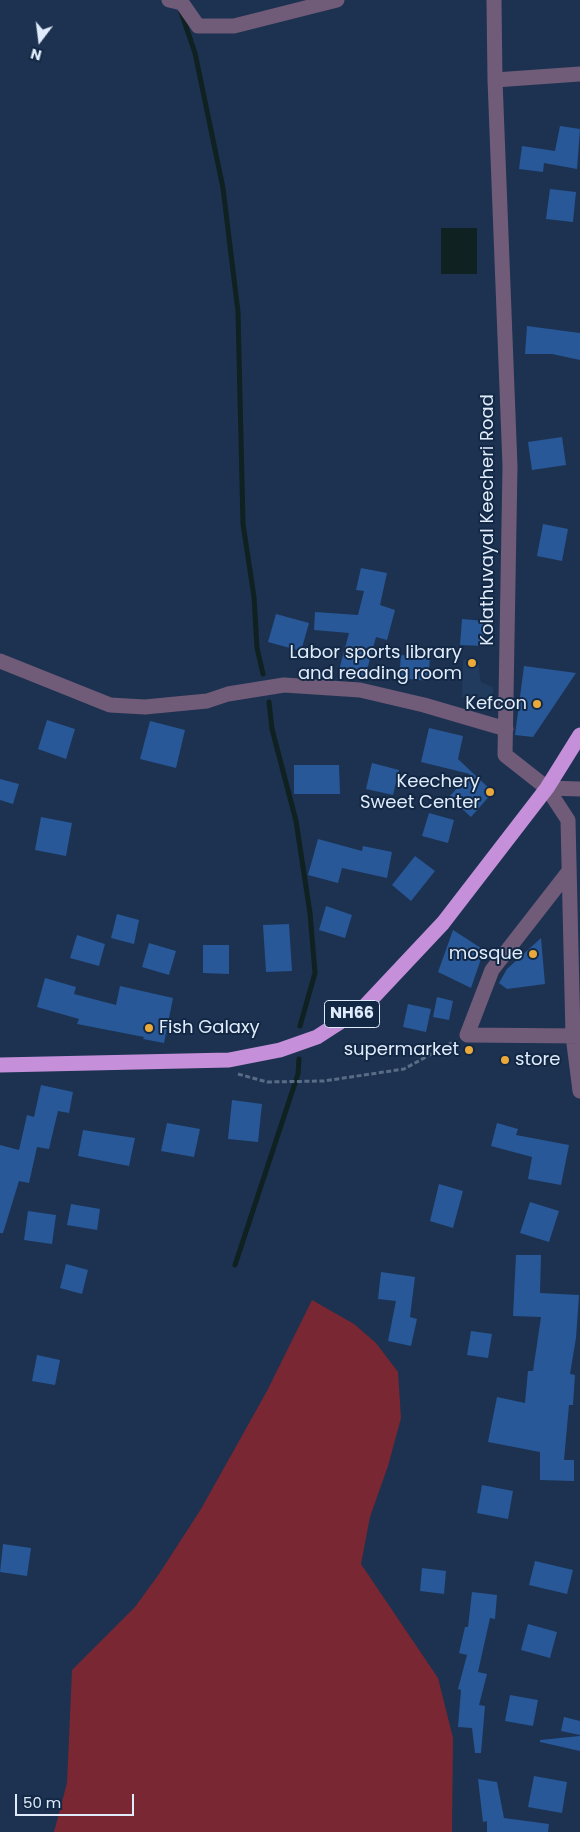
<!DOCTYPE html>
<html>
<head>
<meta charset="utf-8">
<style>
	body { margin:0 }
	#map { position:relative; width:580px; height:1832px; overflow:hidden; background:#1c3250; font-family:Poppins,sans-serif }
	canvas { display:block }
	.north { position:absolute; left:15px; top:15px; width:50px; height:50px; -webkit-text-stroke:4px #122845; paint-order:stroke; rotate:195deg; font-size:14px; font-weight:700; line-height:20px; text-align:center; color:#e0ecfb }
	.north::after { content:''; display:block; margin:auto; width:18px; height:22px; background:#e0ecfb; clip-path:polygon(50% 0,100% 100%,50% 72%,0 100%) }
	.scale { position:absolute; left:15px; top:1794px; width:119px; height:22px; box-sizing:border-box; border:2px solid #e0ecfb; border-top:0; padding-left:6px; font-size:15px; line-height:18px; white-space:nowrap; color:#e0ecfb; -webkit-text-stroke:4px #122845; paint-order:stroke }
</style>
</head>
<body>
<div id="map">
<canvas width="580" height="1832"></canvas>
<div class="north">N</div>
<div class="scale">50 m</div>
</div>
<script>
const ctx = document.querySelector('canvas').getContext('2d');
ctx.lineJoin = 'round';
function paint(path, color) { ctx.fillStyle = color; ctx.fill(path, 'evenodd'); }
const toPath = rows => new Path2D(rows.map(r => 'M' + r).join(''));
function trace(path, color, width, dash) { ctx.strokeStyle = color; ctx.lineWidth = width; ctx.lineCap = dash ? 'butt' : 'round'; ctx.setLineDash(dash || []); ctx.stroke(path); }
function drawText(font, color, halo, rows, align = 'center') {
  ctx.font = font + ' Poppins,sans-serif'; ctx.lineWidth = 4; ctx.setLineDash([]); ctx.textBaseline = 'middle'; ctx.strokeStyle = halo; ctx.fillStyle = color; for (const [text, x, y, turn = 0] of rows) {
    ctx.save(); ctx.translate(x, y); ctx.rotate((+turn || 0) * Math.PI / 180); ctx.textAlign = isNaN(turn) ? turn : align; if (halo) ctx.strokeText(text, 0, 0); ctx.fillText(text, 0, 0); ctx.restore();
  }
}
paint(toPath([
	[477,658,481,682,493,687,494,703,462,697,463,660]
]), '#213b5f');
paint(toPath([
	[312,1300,354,1324,376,1343,398,1372,401,1418,388,1466,370,1517,361,1564,438,1678,453,1738,452,1832,54,1832,67,1783,72,1670,135,1607,159,1574,201,1509,267,1391]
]), '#792732');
paint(toPath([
	[441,228,477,228,477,274,441,274]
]), '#102121');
trace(toPath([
	[181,12,195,53,223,188,238,312,243,524,254,597,257,648,263,674],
	[269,702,272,729,296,821,310,913,315,973,300,1026],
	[235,1265,298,1074,299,1059]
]), '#102121', 5);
paint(toPath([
	[560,126,580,129,577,169,544,163,543,172,519,169,522,146,555,151],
	[550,189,576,192,573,222,546,219],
	[527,326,580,333,580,360,552,354,525,354],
	[562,437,566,465,532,470,528,442],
	[543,524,568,529,562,561,537,556],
	[361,568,387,573,380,605,395,610,387,640,376,637,365,677,339,670,349,633,314,630,315,612,358,615,364,591,356,590],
	[276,614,309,623,301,651,268,642],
	[462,619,485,621,483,646,460,645],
	[401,655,430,658,428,681,399,678],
	[524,666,576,673,533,737,515,735],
	[47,720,75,729,66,759,38,749],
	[150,721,185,730,176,768,140,759],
	[429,728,463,736,458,759,493,792,471,817,449,797,470,774,421,762],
	[372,763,399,770,393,795,366,789],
	[294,765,339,765,340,794,294,794],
	[0,779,19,784,13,804,0,800],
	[429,813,454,820,448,843,422,836],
	[41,817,72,823,66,856,35,850],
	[318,839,362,851,363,846,392,852,387,878,342,868,338,883,308,875],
	[415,856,435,871,411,901,392,885],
	[326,906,352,915,345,938,319,930],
	[117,914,139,920,134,944,111,938],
	[289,924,292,971,266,972,263,925],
	[453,930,484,950,471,988,438,972],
	[77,935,105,944,99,966,70,958],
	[541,938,545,984,507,989,499,983,507,969],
	[149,943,176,951,169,975,142,967],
	[203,945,229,945,229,974,203,973],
	[45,978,76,987,74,994,116,1005,120,986,173,998,164,1043,143,1039,144,1037,77,1024,79,1019,37,1007],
	[437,997,453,1001,449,1020,433,1017],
	[408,1004,431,1009,426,1032,403,1027],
	[41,1085,73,1092,69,1113,58,1111,49,1149,37,1147,29,1183,19,1181,3,1233,0,1233,0,1145,19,1150,27,1115,34,1117],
	[232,1100,262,1104,258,1142,228,1139],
	[167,1123,200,1129,194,1157,161,1151],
	[497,1123,518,1129,516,1135,569,1145,561,1185,528,1179,532,1157,491,1146],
	[83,1130,135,1138,129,1166,78,1156],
	[439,1184,463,1191,453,1228,430,1221],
	[530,1202,559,1211,549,1242,520,1233],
	[71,1204,100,1209,97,1230,67,1225],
	[28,1211,56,1215,52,1244,24,1240],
	[516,1255,541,1255,540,1293,579,1295,576,1338,570,1374,575,1375,573,1405,569,1405,564,1460,574,1460,574,1481,540,1480,540,1452,488,1442,497,1397,525,1403,528,1371,533,1371,541,1317,513,1316],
	[66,1264,88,1270,82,1294,60,1288],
	[381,1272,415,1277,410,1317,417,1319,411,1346,388,1341,396,1301,378,1299],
	[471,1331,492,1334,488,1358,467,1355],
	[37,1355,60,1360,55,1385,32,1381],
	[482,1485,513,1491,508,1519,477,1513],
	[3,1544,31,1548,27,1576,0,1572],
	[535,1561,573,1570,567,1594,529,1585],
	[422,1568,446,1571,444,1594,420,1591],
	[472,1592,497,1595,495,1619,490,1618,478,1672,487,1674,479,1705,485,1706,481,1753,475,1753,472,1728,458,1727,461,1690,458,1689,467,1655,459,1653,465,1627,468,1627],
	[528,1624,557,1632,550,1658,521,1650],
	[510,1695,538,1700,533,1726,505,1721],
	[564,1717,580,1721,580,1735,561,1731],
	[580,1736,580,1751,540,1742,540,1740],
	[534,1776,567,1782,562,1813,528,1807],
	[478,1779,497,1782,504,1818,549,1824,548,1832,487,1832,487,1821,483,1822]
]), '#285898');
trace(toPath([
	[238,1074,267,1082,324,1081,404,1069,455,1041]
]), '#596c86', 3, [5, 2.5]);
trace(toPath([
	[169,0,182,3,198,26,234,26,337,0],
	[494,0,495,80,510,466,505,755,547,788,568,820,573,1036,580,1091],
	[495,80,580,74],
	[0,661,110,705,145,707,207,701,228,694,284,685,360,690,424,705,506,729],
	[547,788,580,789],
	[569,871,492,970,467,1035,580,1036]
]), '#705b78', 15);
trace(toPath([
	[0,1065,229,1060,280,1050,317,1037,365,1006,443,923,547,788,580,735]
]), '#c590d9', 15);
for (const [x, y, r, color] of [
	[472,663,5,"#eba939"],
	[537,704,5,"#eba939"],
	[490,792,5,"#eba939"],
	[533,954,5,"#eba939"],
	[149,1028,5,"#eba939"],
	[469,1050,5,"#eba939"],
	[505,1060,5,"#eba939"]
]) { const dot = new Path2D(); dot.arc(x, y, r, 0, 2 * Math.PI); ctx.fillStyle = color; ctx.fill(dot); trace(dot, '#122845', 2); }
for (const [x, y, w] of [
	[352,1014,55]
]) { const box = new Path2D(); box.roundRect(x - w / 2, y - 13.5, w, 27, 4); ctx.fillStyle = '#122845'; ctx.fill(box); trace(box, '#e0ecfb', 1); }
drawText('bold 16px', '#e0ecfb', null, [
	["NH66",352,1014]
]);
drawText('18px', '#e0ecfb', '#122845', [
	["Kolathuvayal Keecheri Road",488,520,-90]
]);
drawText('18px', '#e0ecfb', '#122845', [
	["Labor sports library",462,653],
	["and reading room",462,674],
	["Kefcon",527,704],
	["Keechery",480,782],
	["Sweet Center",480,803],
	["mosque",523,954],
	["Fish Galaxy",159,1028,"left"],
	["supermarket",459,1050],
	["store",515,1060,"left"]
], 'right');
</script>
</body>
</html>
